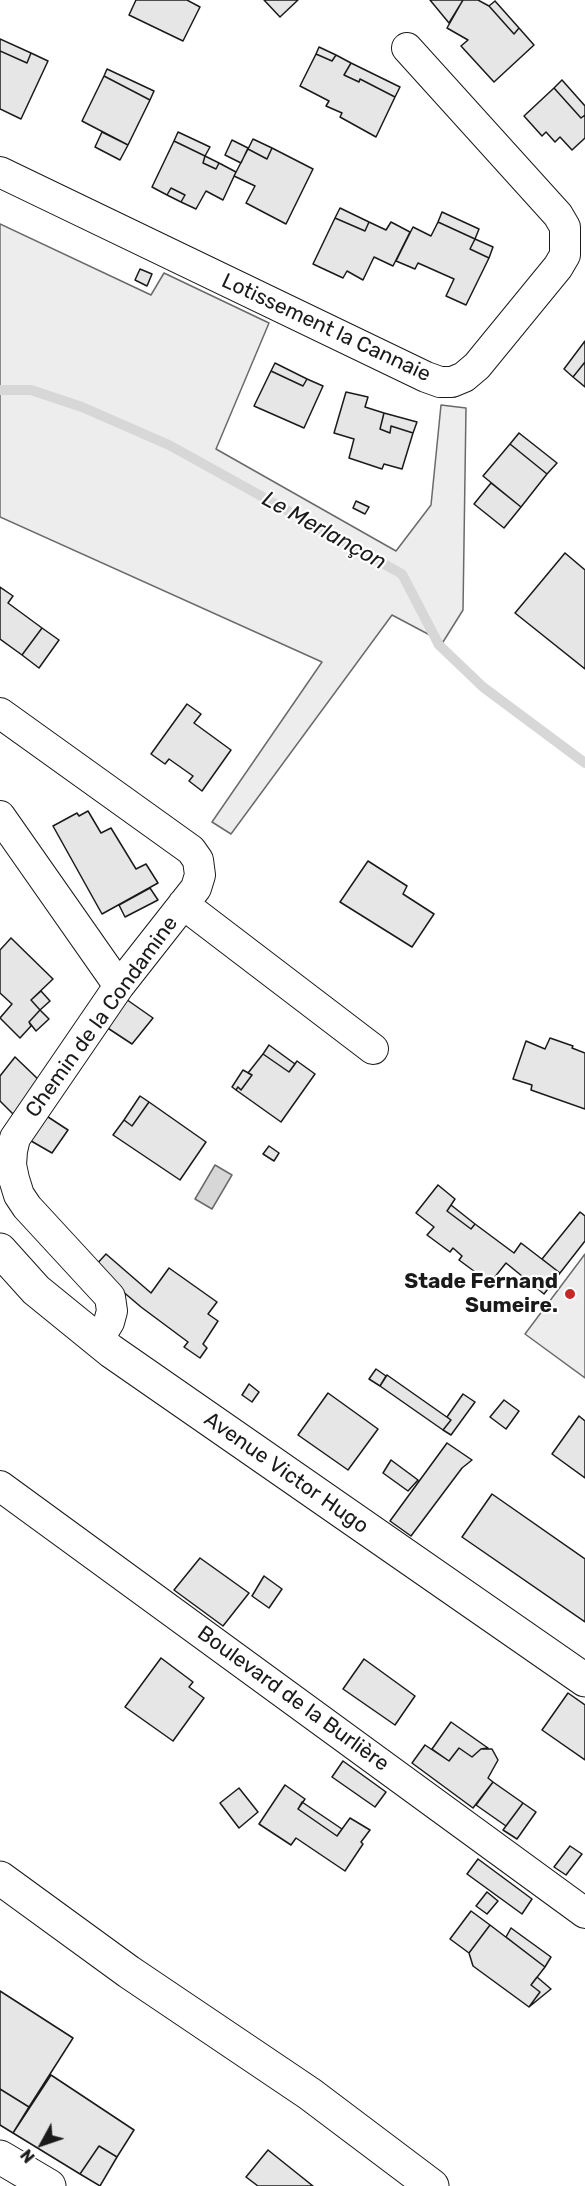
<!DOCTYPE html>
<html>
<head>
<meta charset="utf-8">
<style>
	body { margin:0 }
	#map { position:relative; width:585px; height:2186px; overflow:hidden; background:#fff; font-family:Rubik,sans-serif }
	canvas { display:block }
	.north { position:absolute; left:12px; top:2114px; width:60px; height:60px; -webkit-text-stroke:4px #fff; paint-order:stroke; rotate:230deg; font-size:16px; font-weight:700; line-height:24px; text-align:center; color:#1a1a1a }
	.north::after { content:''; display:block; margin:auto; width:21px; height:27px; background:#1a1a1a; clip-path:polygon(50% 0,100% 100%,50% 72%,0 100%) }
</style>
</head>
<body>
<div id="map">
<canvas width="585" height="2186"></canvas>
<div class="north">N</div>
</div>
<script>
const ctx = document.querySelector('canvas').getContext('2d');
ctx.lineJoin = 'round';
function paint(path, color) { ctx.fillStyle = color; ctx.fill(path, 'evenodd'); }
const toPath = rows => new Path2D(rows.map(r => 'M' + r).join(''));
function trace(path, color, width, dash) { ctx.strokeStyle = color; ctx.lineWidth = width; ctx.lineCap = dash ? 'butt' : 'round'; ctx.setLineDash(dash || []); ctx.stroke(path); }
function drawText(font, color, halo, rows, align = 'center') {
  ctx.font = font + ' Rubik,sans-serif'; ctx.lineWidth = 4.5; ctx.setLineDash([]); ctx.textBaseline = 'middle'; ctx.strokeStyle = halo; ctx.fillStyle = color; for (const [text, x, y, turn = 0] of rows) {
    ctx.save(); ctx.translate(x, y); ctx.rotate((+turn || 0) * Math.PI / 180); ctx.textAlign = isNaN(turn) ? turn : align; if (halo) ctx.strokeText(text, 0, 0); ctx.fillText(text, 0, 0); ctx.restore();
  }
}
const built = toPath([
	[0,224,151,295,164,273,269,323,216,449,396,551,431,505,441,405,466,408,463,610,443,642,392,615,231,834,212,822,322,662,0,517,0,224],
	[585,1254,585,1378,525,1334,585,1254]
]);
paint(built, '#ededed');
trace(built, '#6a6a6a', 1.5);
const water = toPath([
	[215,1165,232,1175,212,1209,195,1199,215,1165]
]);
paint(water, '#d7d7d7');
trace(water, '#6a6a6a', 1.5);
trace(toPath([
	[0,390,31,390,82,407,169,445,402,574,439,645,483,687,585,763]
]), '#d7d7d7', 10);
const building = toPath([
	[136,0,187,0,200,7,183,41,129,15,136,0],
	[264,0,298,0,280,17,264,0],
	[430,0,463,0,449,23,430,0],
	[463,0,478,0,489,6,514,34,519,28,534,45,494,82,461,46,468,40,447,28,463,0],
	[495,1,519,28,514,34,489,6,495,1],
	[0,39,31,53,27,63,0,51,0,39],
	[319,47,336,55,332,61,316,54,319,47],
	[0,51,27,63,31,53,48,61,21,119,0,109,0,51],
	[316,54,332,61,336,55,351,63,344,75,359,82,360,79,395,97,376,137,340,117,342,113,326,106,329,101,300,86,316,54],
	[351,63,400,87,395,97,360,79,359,82,344,75,351,63],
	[107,69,154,91,150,100,104,76,107,69],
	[104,76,150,100,128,145,82,121,104,76],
	[562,80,585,106,585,115,581,118,554,88,562,80],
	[554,88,581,118,585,115,585,138,572,150,560,137,555,142,546,132,542,136,524,116,554,88],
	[102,132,128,145,120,160,95,147,102,132],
	[178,132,210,147,205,156,174,141,178,132],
	[253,139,272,148,267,159,248,149,253,139],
	[232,140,248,148,241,163,225,155,232,140],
	[174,141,205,156,203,163,216,169,219,163,236,172,223,200,206,191,196,209,181,202,185,195,171,188,167,195,152,187,174,141],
	[272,148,313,169,286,224,246,203,255,186,234,176,248,149,267,159,272,148],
	[205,156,219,163,216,169,203,163,205,156],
	[171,188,185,195,181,202,167,195,171,188],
	[340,208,369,222,365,231,335,218,340,208],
	[442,212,479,229,475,239,438,222,442,212],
	[335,218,365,231,369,222,386,230,391,222,410,232,393,266,374,257,363,280,347,271,343,278,313,264,335,218],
	[438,222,475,239,470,249,489,258,466,305,446,296,454,279,418,263,415,269,396,261,413,227,431,236,438,222],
	[475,239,493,247,489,258,470,249,475,239],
	[140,269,152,274,147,286,135,280,140,269],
	[585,341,585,362,573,377,564,369,585,341],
	[585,362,585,387,573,377,585,362],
	[275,363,307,379,303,386,271,371,275,363],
	[271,371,303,386,307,379,323,386,304,428,254,406,271,371],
	[346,392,368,397,365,407,384,413,380,429,390,433,391,426,413,433,402,469,384,464,382,469,349,458,354,439,334,433,346,392],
	[384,413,417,422,413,433,391,426,390,433,380,429,384,413],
	[519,433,557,463,547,474,510,444,519,433],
	[510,444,547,474,521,507,483,476,510,444],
	[491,483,521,507,504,528,474,504,491,483],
	[356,501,369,507,365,514,353,508,356,501],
	[565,553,585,570,585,669,515,613,565,553],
	[0,587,13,596,8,603,42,628,22,655,0,639,0,587],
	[42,628,59,640,39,668,22,655,42,628],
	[187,704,201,714,194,723,231,750,202,791,189,781,193,776,169,759,165,764,151,754,187,704],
	[88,811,101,833,111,828,136,869,146,864,158,883,102,914,53,826,77,813,79,816,88,811],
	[368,861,407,886,403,894,434,914,412,947,340,902,368,861],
	[150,888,158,900,125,917,119,905,150,888],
	[11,938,53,979,31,1000,40,1010,29,1022,31,1026,20,1038,0,1018,12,1004,0,993,0,950,11,938],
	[41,991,50,1001,40,1010,31,1000,41,991],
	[123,997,153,1018,132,1044,100,1023,123,997],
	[40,1010,49,1019,36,1031,29,1022,40,1010],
	[550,1038,573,1046,572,1048,585,1053,585,1109,531,1090,532,1085,513,1079,526,1041,545,1049,550,1038],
	[269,1045,295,1064,289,1072,263,1054,269,1045],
	[263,1054,289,1072,297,1061,315,1074,281,1122,236,1090,238,1087,241,1090,252,1075,248,1073,263,1054],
	[15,1057,41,1082,15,1116,0,1101,0,1076,15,1057],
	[243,1070,252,1075,241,1090,238,1087,236,1090,232,1087,243,1070],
	[140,1096,149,1102,132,1126,124,1120,140,1096],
	[149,1102,206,1142,180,1180,113,1135,124,1120,132,1126,149,1102],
	[42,1113,68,1130,52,1153,26,1138,42,1113],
	[269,1146,279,1153,274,1161,263,1154,269,1146],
	[438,1185,455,1199,447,1211,471,1229,475,1224,514,1253,521,1243,560,1273,544,1294,506,1263,490,1283,459,1260,462,1256,453,1248,450,1252,427,1235,434,1227,416,1213,438,1185],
	[451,1205,475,1224,471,1229,447,1211,451,1205],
	[580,1212,585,1216,585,1241,560,1273,542,1259,580,1212],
	[106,1254,151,1293,169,1268,217,1302,208,1314,218,1321,203,1344,207,1348,200,1358,184,1347,188,1342,141,1307,94,1267,106,1254],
	[376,1369,386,1376,380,1386,369,1379,376,1369],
	[387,1375,451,1420,443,1430,380,1386,387,1375],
	[249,1384,259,1392,252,1402,242,1395,249,1384],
	[328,1393,378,1429,348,1470,298,1435,328,1393],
	[463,1394,475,1402,451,1435,443,1430,451,1420,447,1417,463,1394],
	[504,1400,519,1411,506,1429,490,1417,504,1400],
	[579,1416,585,1421,585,1478,552,1454,579,1416],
	[447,1443,472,1460,462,1468,411,1536,390,1521,447,1443],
	[391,1460,418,1480,408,1491,383,1473,391,1460],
	[492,1494,585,1559,585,1622,462,1537,492,1494],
	[200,1558,249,1593,223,1626,174,1590,200,1558],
	[264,1576,282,1589,269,1608,252,1596,264,1576],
	[161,1658,193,1682,189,1687,204,1698,173,1741,125,1707,161,1658],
	[364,1659,415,1696,395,1725,343,1689,364,1659],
	[568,1693,585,1705,585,1760,542,1730,568,1693],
	[451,1722,488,1748,481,1749,472,1757,459,1748,449,1761,432,1749,451,1722],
	[425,1745,449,1761,459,1748,472,1757,481,1749,492,1749,498,1760,488,1778,493,1782,473,1808,412,1763,425,1745],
	[343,1761,386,1792,375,1807,332,1777,343,1761],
	[493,1782,523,1803,506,1826,476,1805,493,1782],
	[285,1785,305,1799,298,1809,337,1836,350,1818,370,1830,361,1842,363,1844,345,1871,296,1838,291,1845,259,1824,285,1785],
	[239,1788,258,1812,239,1828,220,1803,239,1788],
	[302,1802,342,1829,337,1836,298,1809,302,1802],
	[523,1803,536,1812,517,1839,503,1830,523,1803],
	[570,1846,582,1854,566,1875,554,1867,570,1846],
	[478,1859,532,1899,522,1914,467,1874,478,1859],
	[487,1892,498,1901,487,1914,476,1906,487,1892],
	[471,1911,490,1925,469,1953,450,1939,471,1911],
	[490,1925,545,1967,531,1985,540,1992,529,2007,473,1966,469,1953,490,1925],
	[511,1928,551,1957,545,1967,506,1937,511,1928],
	[537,1977,551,1989,529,2007,540,1992,531,1985,537,1977],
	[0,1991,73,2038,29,2107,0,2089,0,1991],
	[51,2075,134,2130,117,2157,99,2146,80,2174,13,2133,51,2075],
	[0,2089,29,2107,13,2133,0,2125,0,2089],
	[99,2146,117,2157,100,2186,80,2174,99,2146],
	[268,2150,313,2186,258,2186,246,2177,268,2150]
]);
paint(building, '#e6e6e6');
trace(building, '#1a1a1a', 1.5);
const minor = toPath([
	[0,172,426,377,440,382,452,382,464,377,477,366,558,267,565,255,565,227,558,215,407,48],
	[0,713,191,850,198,860,200,875,196,888,119,986,15,1138,12,1151,11,1165,14,1179,19,1195,27,1207,110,1297,112,1311,109,1322,98,1340],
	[0,816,119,986],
	[183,904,373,1049],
	[0,1486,585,1913]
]);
const tertiary = toPath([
	[0,1250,36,1290,111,1351,585,1680],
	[0,2157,49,2186]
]);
const secondary = toPath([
	[0,1878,129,1972,310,2094,432,2186]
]);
trace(minor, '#1a1a1a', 32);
trace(tertiary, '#1a1a1a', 35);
trace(secondary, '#1a1a1a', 35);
trace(minor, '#fff', 30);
trace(tertiary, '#fff', 33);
trace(secondary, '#fff', 33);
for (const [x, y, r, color] of [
	[570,1294,6,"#c62828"]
]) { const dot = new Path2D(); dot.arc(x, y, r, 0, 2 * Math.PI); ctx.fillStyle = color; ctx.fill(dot); trace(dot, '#fff', 2); }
drawText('21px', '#1a1a1a', '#fff', [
	["Lotissement la Cannaie",326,328,25],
	["Chemin de la Condamine",102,1017,-54],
	["Avenue Victor Hugo",286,1473,35],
	["Boulevard de la Burlière",293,1699,36]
]);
drawText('bold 21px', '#1a1a1a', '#fff', [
	["Stade Fernand",558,1282],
	["Sumeire.",558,1306]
], 'right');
drawText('italic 22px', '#1a1a1a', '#fff', [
	["Le Merlançon",324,531,29]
]);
</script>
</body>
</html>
